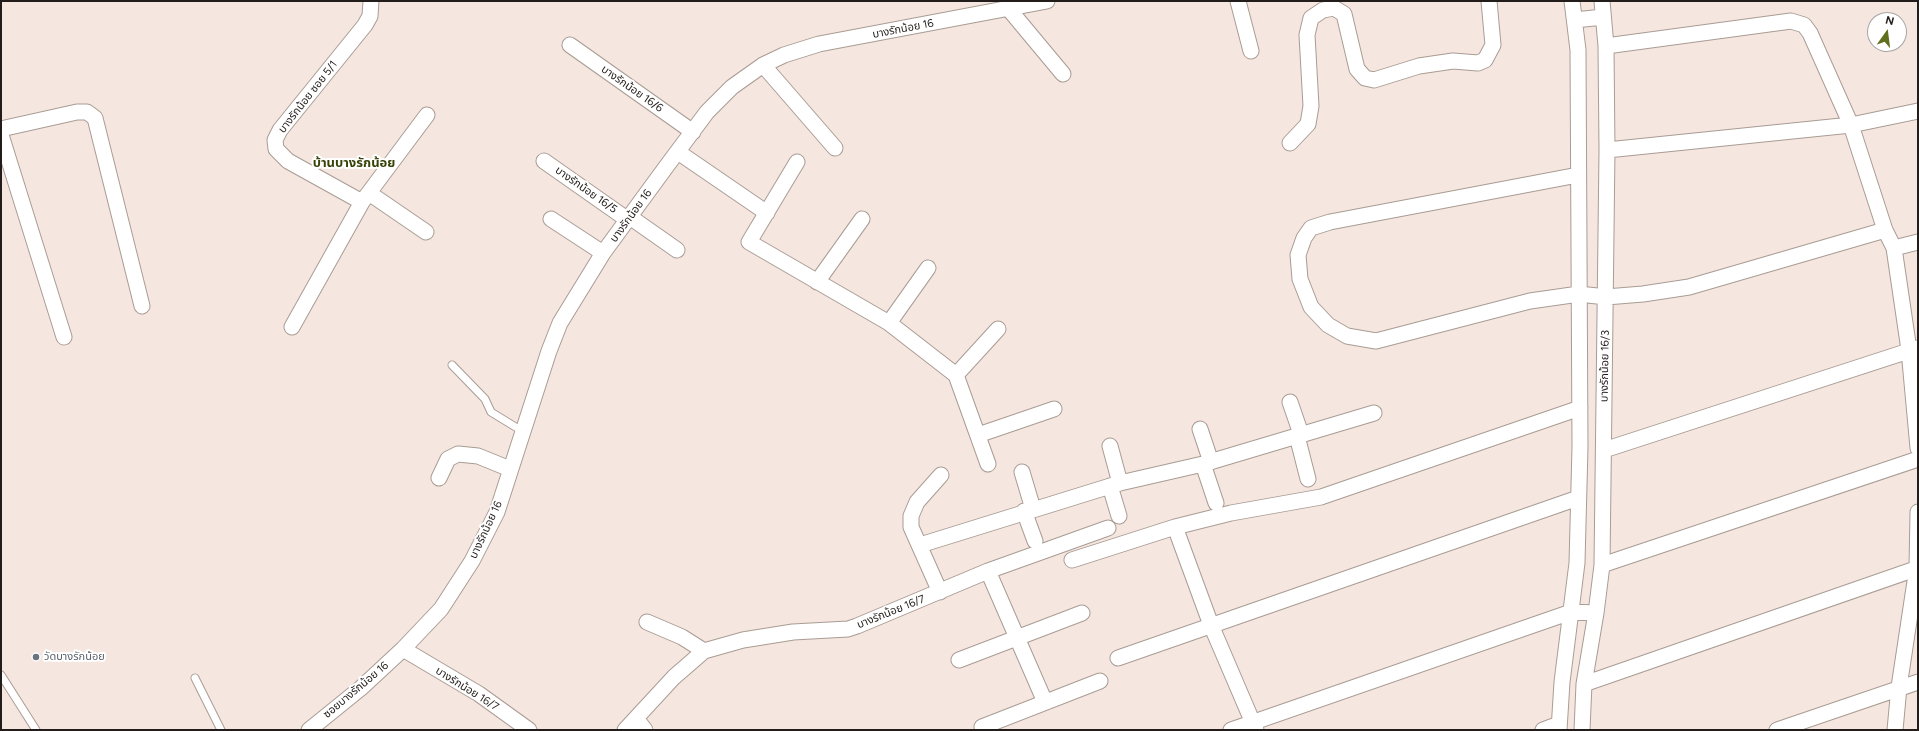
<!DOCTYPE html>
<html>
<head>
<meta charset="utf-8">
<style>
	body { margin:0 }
	#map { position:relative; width:1919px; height:731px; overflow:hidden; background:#f5e7df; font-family:Figtree,sans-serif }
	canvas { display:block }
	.frame { position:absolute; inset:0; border:2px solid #221d1b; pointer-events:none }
	.north { position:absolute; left:1867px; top:12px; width:40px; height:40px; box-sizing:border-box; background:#fff; border:1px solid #a7a5a4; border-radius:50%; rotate:14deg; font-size:11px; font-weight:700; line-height:16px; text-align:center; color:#221d1b }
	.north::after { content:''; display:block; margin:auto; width:14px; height:18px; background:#5f701d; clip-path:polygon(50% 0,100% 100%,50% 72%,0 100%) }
</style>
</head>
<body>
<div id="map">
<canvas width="1919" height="731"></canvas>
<div class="frame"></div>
<div class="north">N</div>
</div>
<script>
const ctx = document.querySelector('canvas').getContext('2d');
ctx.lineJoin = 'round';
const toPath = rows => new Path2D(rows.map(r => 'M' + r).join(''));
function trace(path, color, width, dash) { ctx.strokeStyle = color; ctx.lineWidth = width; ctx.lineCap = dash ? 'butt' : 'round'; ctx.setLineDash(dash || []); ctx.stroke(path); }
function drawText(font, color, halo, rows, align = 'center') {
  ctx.font = font + ' Figtree,"Noto Sans Thai",sans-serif'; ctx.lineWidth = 4; ctx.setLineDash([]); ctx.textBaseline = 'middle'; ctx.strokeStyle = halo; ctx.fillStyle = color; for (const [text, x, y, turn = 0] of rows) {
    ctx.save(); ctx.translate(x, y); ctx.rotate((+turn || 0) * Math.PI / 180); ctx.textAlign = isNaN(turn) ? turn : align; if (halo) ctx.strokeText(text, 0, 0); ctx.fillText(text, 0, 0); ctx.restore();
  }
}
const lane = toPath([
	[452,365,485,399,491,412,522,431],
	[1,675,36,730],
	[195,678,221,730]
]);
const street = toPath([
	[1238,1,1251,51],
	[1008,8,1063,74],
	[1575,20,1603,17],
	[570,45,693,132],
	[1606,46,1791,21,1804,25,1810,33,1851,125,1885,230,1894,248,1909,350,1918,448],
	[763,65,835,148],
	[1,129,77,112,87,112,95,118,142,306],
	[1,135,64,337],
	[1290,143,1308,124,1311,106,1307,35,1311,18,1323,10,1334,8,1344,14,1357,69,1365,78,1374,80,1419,66,1453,61,1478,63,1485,60,1493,45,1489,1],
	[1607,150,1851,125,1918,111],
	[678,152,767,213],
	[544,161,628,220],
	[797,162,749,242,889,323,956,375,988,464],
	[1578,175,1330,222,1311,228,1304,238,1298,255,1300,279,1311,307,1328,325,1347,336,1376,341,1530,301,1579,294,1606,297,1643,294,1689,287,1885,230],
	[369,193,426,232],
	[362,202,288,161,276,149,275,140,280,130,365,25,370,16,371,1],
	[630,217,677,250],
	[551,219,603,253],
	[1894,248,1918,242],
	[817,282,862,219],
	[889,323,928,268],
	[292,327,362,202,427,115],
	[956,375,998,329],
	[1290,402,1301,434],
	[1200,429,1211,462],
	[978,435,1054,409],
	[1297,436,1308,479],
	[1110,446,1120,483],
	[1604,450,1918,348],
	[1203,464,1216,503],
	[1022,472,1033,509],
	[439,478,448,459,458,454,478,456,510,469],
	[1110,486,1119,516],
	[1024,511,1035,541],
	[1175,527,1211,625,1256,730],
	[920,545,1120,483,1203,464,1374,413],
	[1072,560,1175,527,1231,513,1321,497,1580,408],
	[1602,565,1918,459],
	[988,571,1045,702],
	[940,592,911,527,911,516,917,502,941,475],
	[647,622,682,637,704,651],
	[403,649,479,694,529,730],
	[1118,658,1578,498],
	[959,660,1082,613],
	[1584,684,1918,568],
	[636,718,645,730],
	[982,727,1100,681],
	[309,730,361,688,403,649,441,609,472,561,497,512,549,351,560,323,603,253,666,167,707,112,732,87,763,65,784,55,819,44,1047,1],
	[625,730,674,677,704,651,743,640,793,632,848,629,857,626,988,571,1108,528],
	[1231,730,1571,612,1596,613],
	[1543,730,1559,724],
	[1559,730,1562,682,1577,563,1580,447,1578,50,1572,1],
	[1582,730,1584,684,1596,613,1602,565,1607,150,1606,46,1602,1],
	[1777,730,1918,682],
	[1895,730,1899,687,1917,568,1918,512]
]);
trace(lane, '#a99c94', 9);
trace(street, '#a99c94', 17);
trace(lane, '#fff', 7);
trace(street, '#fff', 15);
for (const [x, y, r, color] of [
	[36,657,4,"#6b7280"]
]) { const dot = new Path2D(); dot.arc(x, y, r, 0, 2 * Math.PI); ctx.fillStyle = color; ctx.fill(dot); trace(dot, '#fff', 1.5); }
drawText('11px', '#221d1b', '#fff', [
	["บางรักน้อย 16",903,29,-11],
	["บางรักน้อย 16/6",632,89,35],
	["บางรักน้อย ซอย 5/1",308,97,-52],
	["บางรักน้อย 16/5",586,190,35],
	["บางรักน้อย 16",631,216,-54],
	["บางรักน้อย 16/3",1605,366,-89],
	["บางรักน้อย 16",486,530,-65],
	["บางรักน้อย 16/7",891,612,-22],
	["บางรักน้อย 16/7",467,689,32],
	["ซอยบางรักน้อย 16",356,690,-40]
]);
drawText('11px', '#5b616d', '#fff', [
	["วัดบางรักน้อย",44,657]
], 'left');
drawText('bold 13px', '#374207', '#fff', [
	["บ้านบางรักน้อย",354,163]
]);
</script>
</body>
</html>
